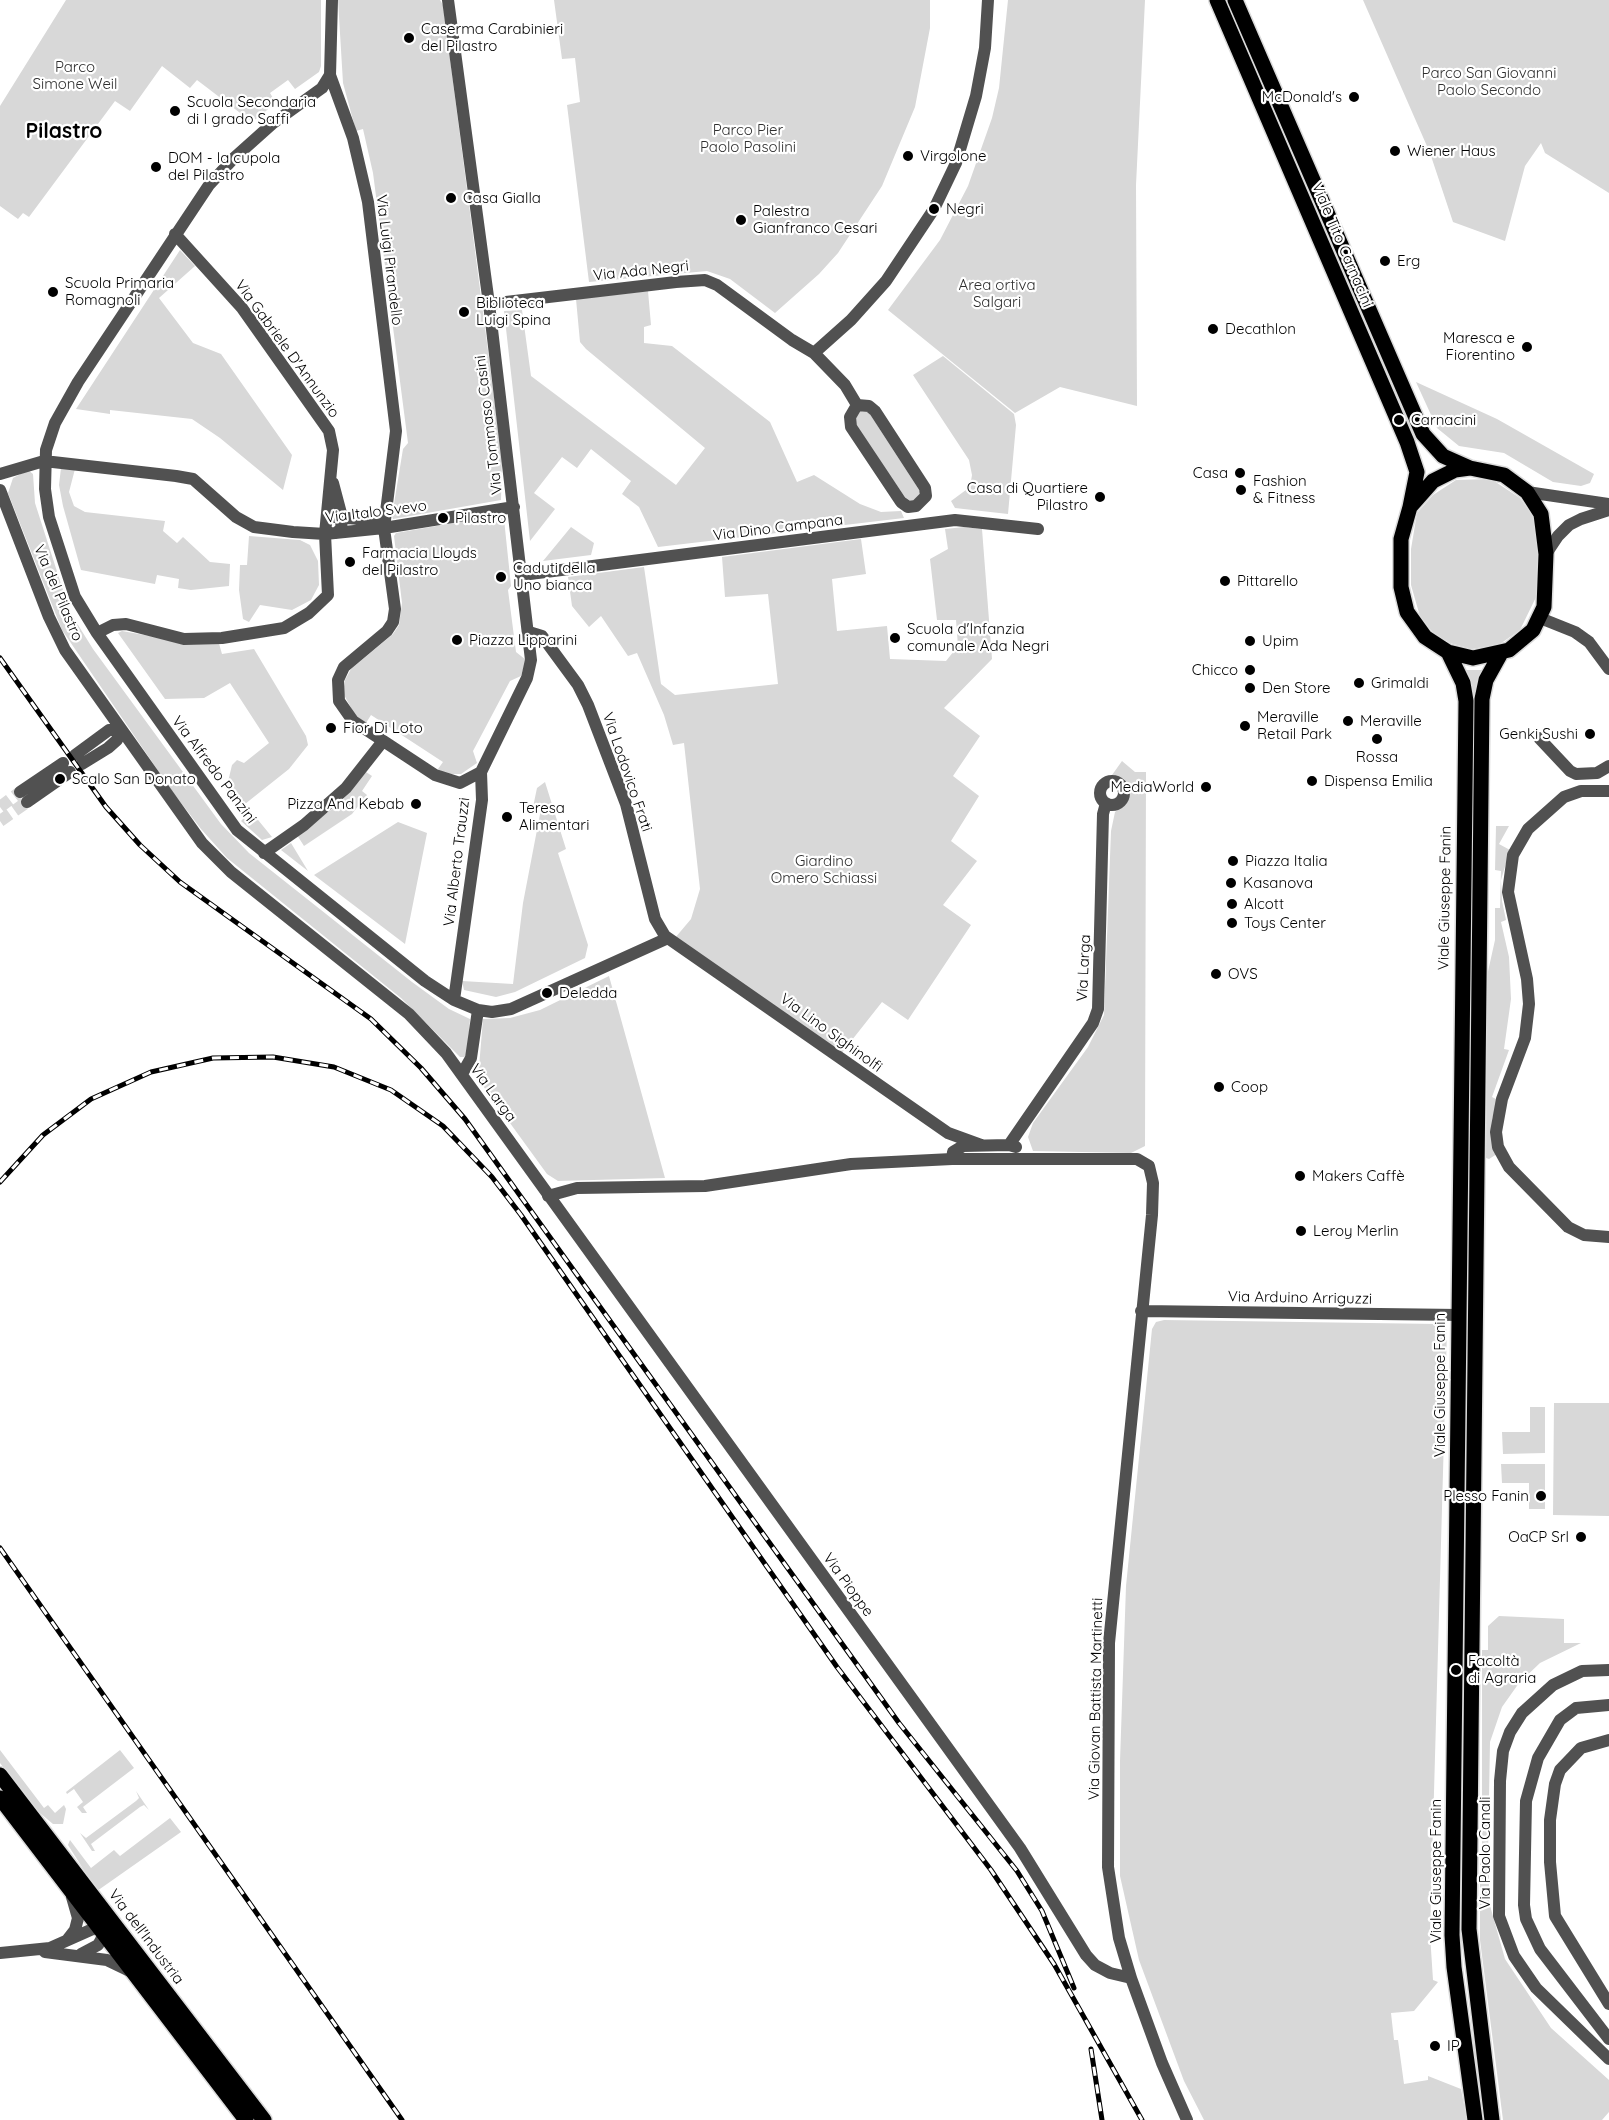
<!DOCTYPE html>
<html>
<head>
<meta charset="utf-8">
<style>
	body { margin:0 }
	canvas { display:block; background:#fff }
</style>
</head>
<body>
<canvas width="1609" height="2120"></canvas>
<script>
const ctx = document.querySelector('canvas').getContext('2d');
ctx.lineJoin = 'round';
function paint(path, color) { ctx.fillStyle = color; ctx.fill(path, 'evenodd'); }
const toPath = rows => new Path2D(rows.map(r => 'M' + r).join(''));
function trace(path, color, width, dash) { ctx.strokeStyle = color; ctx.lineWidth = width; ctx.lineCap = dash ? 'butt' : 'round'; ctx.setLineDash(dash || []); ctx.stroke(path); }
function drawText(font, color, halo, rows, align = 'center') {
  ctx.font = font + ' Quicksand,sans-serif'; ctx.lineWidth = 4.5; ctx.setLineDash([]); ctx.textBaseline = 'middle'; ctx.strokeStyle = halo; ctx.fillStyle = color; for (const [text, x, y, turn = 0] of rows) {
    ctx.save(); ctx.translate(x, y); ctx.rotate((+turn || 0) * Math.PI / 180); ctx.textAlign = isNaN(turn) ? turn : align; if (halo) ctx.strokeText(text, 0, 0); ctx.fillText(text, 0, 0); ctx.restore();
  }
}
paint(toPath([
	[66,0,321,0,321,66,319,72,295,89,288,80,270,93,276,103,252,122,197,80,190,88,162,66,130,111,115,101,29,217,23,213,18,219,0,206,0,106],
	[338,0,440,0,443,5,502,458,501,500,393,519,392,516,403,449,408,443,373,173,363,129,356,131,343,83],
	[554,0,930,0,930,28,915,107,882,186,838,253,819,274,775,313,730,279,707,271,589,282,567,105,580,102,575,58,562,59],
	[1008,0,1145,0,1136,185,1137,406,1060,387,1015,413,888,310,940,240,968,186,992,118,999,88],
	[1225,0,1230,0,1334,242,1329,244],
	[1363,0,1609,0,1609,193,1545,153,1541,143,1525,166,1505,241,1453,222,1430,153],
	[180,250,195,266,159,298,193,343,221,354,292,455,283,490,220,438,192,419,110,410,110,414,76,409],
	[648,291,651,325,644,327,644,343,672,346,770,422,797,482,814,475,860,504,881,512,901,511,904,518,658,547,639,507,622,494,631,481,591,449,577,468,562,457,534,493,555,509,530,541,504,311,522,310,531,376,676,485,705,448,586,349,580,342,576,299],
	[943,356,1014,414,1016,425,1008,514,955,508,951,501,970,487,972,475,969,460,913,375],
	[1416,382,1497,419,1594,474,1590,483,1581,486,1553,482,1504,453,1459,446,1437,428],
	[866,408,923,496,910,504,854,425,853,417,861,409],
	[61,468,75,469,69,492,74,506,85,512,165,521,163,531,177,543,183,537,210,562,230,564,229,586,191,590,178,588,179,579,157,575,155,584,81,570,63,506,59,485],
	[28,470,33,474,35,503,70,612,93,649,221,824,249,853,412,982,449,1009,470,1019,467,1055,464,1057,460,1057,401,998,227,858,201,829,172,791,62,630,8,493,13,478],
	[1491,479,1520,498,1534,518,1538,537,1538,593,1520,630,1500,644,1472,649,1442,641,1421,620,1411,585,1411,549,1417,513,1433,495,1456,480],
	[500,515,504,519,511,586,508,590,516,652,526,660,521,676,510,681,473,751,477,763,461,774,445,774,438,769,443,762,371,715,366,723,355,715,343,693,345,680,351,669,393,634,399,625,402,603,394,536,396,533],
	[571,527,594,543,591,555,543,561],
	[964,527,982,529,992,659,944,708,980,736,953,776,979,796,951,841,977,861,943,905,971,925,908,1020,882,1002,837,1059,675,938,691,919,700,889,684,743,673,745,664,715,637,653,628,656,601,616,589,627,572,606,568,577,644,567,661,684,675,695,778,684,768,594,725,597,722,557,861,539,866,574,832,579,837,631,887,626,890,659,946,661,958,646,956,620,937,620,930,559,948,549,945,529],
	[249,536,300,540,310,545,318,561,319,585,311,600,292,610,260,605,249,622,243,619,239,590,240,565,247,565],
	[122,631,184,642,218,640,222,654,254,649,306,736,308,745,289,769,245,804,272,837,262,840,241,821,245,817,226,790,232,765,237,760,244,763,269,743,230,683,204,698,165,699,118,633],
	[1465,670,1483,670,1476,693,1475,770,1471,770],
	[1122,761,1135,772,1146,772,1145,1146,1131,1153,1033,1151,1028,1137,1033,1123,1088,1047,1104,1015,1111,831,1115,812,1128,800,1129,793,1124,779,1112,775],
	[366,772,372,776,362,791,367,795,352,814,304,846,297,835,339,804],
	[545,782,566,849,558,853,588,945,585,958,515,992,496,997,464,990,462,981,513,984,523,903,541,809,533,807,537,788],
	[398,822,427,833,405,944,314,875],
	[1496,826,1509,826,1499,844,1510,850,1501,880,1502,901,1506,920,1501,922,1509,957,1511,999,1504,1049,1509,1050,1492,1097,1498,1100,1492,1119,1491,1138,1497,1154,1489,1159,1486,1158,1487,976,1495,940,1495,908,1500,908,1501,871,1495,870],
	[291,843,308,871,281,850],
	[609,976,665,1178,558,1181,547,1174,478,1079,483,1019,510,1018,540,1010],
	[1164,1320,1438,1324,1447,1330,1430,1934,1433,1980,1438,1982,1414,2011,1391,2013,1394,2040,1398,2040,1404,2084,1428,2080,1428,2076,1461,2089,1467,2120,1204,2120,1184,2081,1139,1960,1120,1876,1120,1761,1126,1586,1152,1329,1156,1322],
	[1554,1403,1609,1403,1609,1516,1553,1515],
	[1530,1407,1545,1407,1545,1453,1503,1454,1502,1432,1530,1432],
	[1501,1464,1545,1464,1545,1509,1529,1509,1529,1483,1502,1483],
	[1499,1616,1564,1619,1564,1643,1581,1643,1540,1663,1519,1683,1502,1707,1490,1742,1488,1855,1482,1855,1482,1650,1488,1650,1488,1626],
	[0,1750,44,1808,48,1805,55,1813,64,1805,66,1809,63,1824,53,1824,34,1808,0,1763],
	[120,1750,134,1768,83,1807,87,1813,82,1813,77,1807,83,1802,76,1792,74,1789,67,1794,66,1792],
	[136,1791,149,1810,144,1805,140,1807,91,1844,95,1851,92,1851,80,1833,86,1838,136,1801,139,1798],
	[170,1818,181,1832,97,1891,68,1845,70,1840,91,1868,114,1850,120,1856],
	[1480,1860,1489,1861,1489,1902,1505,1959,1551,2028,1609,2080,1609,2112,1602,2120,1503,2120,1480,1940]
]), '#d8d8d8');
trace(toPath([
	[0,807,20,792],
	[0,821,27,802]
]), '#d9d9d9', 12, [12, 6]);
const major = toPath([
	[1217,0,1407,442,1417,472,1410,507],
	[1235,0,1423,434,1443,456,1470,468],
	[1470,468,1504,475,1527,492,1541,514,1546,554,1544,607,1533,630,1509,650,1473,658,1448,652,1425,637,1407,612,1401,587,1401,539,1410,507,1433,481,1455,470,1470,468],
	[1448,652,1463,683,1466,701,1452,1935,1454,1967,1475,2120],
	[0,1775,264,2120],
	[0,1798,246,2120],
	[1492,2120,1469,1929,1482,699,1486,680,1501,653]
]);
trace(major, '#dbdbdb', 18);
trace(toPath([
	[332,0,330,75,353,138,368,202,396,431,384,528,395,609,393,622,387,631,344,667,338,680,339,701,353,721,435,775,460,783,481,772],
	[448,0,489,304,531,660,527,678,481,772,482,800,454,1000],
	[330,75,322,88,272,124,234,158,209,185,78,382,55,423,46,450,45,489,49,517,75,597,97,633,237,830,425,981,454,1000,478,1010,492,1012,511,1009,668,938],
	[489,304,676,282,705,280,717,285,792,340,814,353,845,385,857,405,869,406,875,411,925,488,926,496,916,506,908,507,901,502,851,427,850,417,857,405],
	[814,353,851,320,886,281,934,209,956,163,976,96,985,48,988,0],
	[0,474,44,461,176,476,193,479,236,517,254,527,293,532,325,534,384,528,514,507],
	[333,483,342,517,341,529,336,533],
	[0,490,49,617,65,650,202,843,231,872,409,1014,446,1053,1020,1848,1086,1955,1095,1965,1110,1973,1131,1978],
	[1527,492,1609,504],
	[335,517,385,521],
	[1546,554,1558,536,1569,525,1581,519,1609,510],
	[522,575,955,520,1038,529],
	[1540,618,1575,632,1589,642,1609,669],
	[529,632,542,636,578,685,588,705,626,804,655,919,665,936,948,1133,981,1145],
	[97,633,113,625,126,624,184,639,222,638,284,628,309,613,328,595,325,534,333,450,329,431,242,308,175,234],
	[1539,738,1570,771,1576,774,1597,773,1609,766],
	[75,755,109,730,120,730],
	[82,764,108,748,117,740,120,730],
	'1100 793a12 12 0 1 1 24 0a12 12 0 1 1-24 0Z',
	[1609,791,1581,791,1564,797,1528,829,1513,855,1508,892,1527,979,1529,1004,1525,1038,1502,1099,1496,1132,1498,1147,1509,1167,1568,1227,1584,1235,1609,1237],
	[20,792,63,763],
	[27,802,70,772],
	[264,853,304,825,346,788,383,741],
	[462,1074,471,1058,478,1010],
	[1009,1145,1093,1023,1098,1009,1103,814,1106,803],
	[952,1159,953,1152,963,1146,1009,1145,1016,1147],
	[548,1196,577,1188,705,1186,851,1164,952,1159,1137,1159,1149,1166,1153,1183,1152,1215,1109,1643,1108,1867,1119,1938,1131,1978,1162,2063,1187,2120],
	[1141,1311,1459,1315],
	[1609,1670,1582,1671,1553,1685,1522,1713,1510,1732,1503,1751,1500,1781,1499,1916,1514,1956,1536,1988,1609,2059],
	[1609,1705,1576,1708,1560,1720,1538,1758,1526,1801,1524,1905,1526,1919,1540,1949,1609,2039],
	[1609,1740,1581,1748,1560,1770,1555,1784,1550,1820,1550,1862,1555,1916,1609,2004],
	[68,1939,75,1930,78,1918,72,1897],
	[45,1952,107,1960,132,1972],
	[0,1953,50,1948,104,1924],
	[81,1954,98,1945,108,1928]
]), '#515151', 12);
trace(major, '#000', 15);
const rail = toPath([
	[0,658,106,807,140,845,180,882,371,1019,421,1068,465,1119,899,1723,1017,1871,1042,1911,1074,1988],
	[0,1182,43,1135,91,1099,151,1072,213,1058,273,1057,334,1067,391,1090,443,1126,492,1177,521,1215,837,1667,991,1870,1054,1964,1142,2120],
	[0,1548,402,2120],
	[1091,2049,1102,2120]
]);
trace(rail, '#000', 5);
trace(rail, '#fff', 3, [9]);
for (const [x, y, r, color] of [
	[409,38,6,"#000"],
	[1354,97,6,"#000"],
	[175,111,6,"#000"],
	[1395,151,6,"#000"],
	[908,156,6,"#000"],
	[156,167,6,"#000"],
	[451,198,6,"#000"],
	[934,209,6,"#000"],
	[741,220,6,"#000"],
	[1385,261,6,"#000"],
	[53,292,6,"#000"],
	[464,312,6,"#000"],
	[1213,329,6,"#000"],
	[1527,347,6,"#000"],
	[1399,420,6,"#000"],
	[1240,473,6,"#000"],
	[1241,490,6,"#000"],
	[1100,497,6,"#000"],
	[443,518,6,"#000"],
	[350,562,6,"#000"],
	[501,577,6,"#000"],
	[1225,581,6,"#000"],
	[895,638,6,"#000"],
	[457,640,6,"#000"],
	[1250,641,6,"#000"],
	[1250,670,6,"#000"],
	[1359,683,6,"#000"],
	[1250,688,6,"#000"],
	[1348,721,6,"#000"],
	[1245,726,6,"#000"],
	[331,728,6,"#000"],
	[1590,734,6,"#000"],
	[1377,739,6,"#000"],
	[60,779,6,"#000"],
	[1312,781,6,"#000"],
	[1206,787,6,"#000"],
	[416,804,6,"#000"],
	[507,817,6,"#000"],
	[1233,861,6,"#000"],
	[1231,883,6,"#000"],
	[1232,904,6,"#000"],
	[1232,923,6,"#000"],
	[1216,974,6,"#000"],
	[547,993,6,"#000"],
	[1219,1087,6,"#000"],
	[1300,1176,6,"#000"],
	[1301,1231,6,"#000"],
	[1541,1496,6,"#000"],
	[1581,1537,6,"#000"],
	[1456,1670,6,"#000"],
	[1435,2046,6,"#000"]
]) { const dot = new Path2D(); dot.arc(x, y, r, 0, 2 * Math.PI); ctx.fillStyle = color; ctx.fill(dot); trace(dot, '#fff', 2); }
drawText('15px', '#000', '#fff', [
	["Caserma Carabinieri",421,29],
	["del Pilastro",421,46],
	["McDonald's",1342,97,"right"],
	["Scuola Secondaria",187,102],
	["di I grado Saffi",187,119],
	["Wiener Haus",1407,151],
	["Virgolone",920,156],
	["DOM - la cupola",168,158],
	["del Pilastro",168,175],
	["Casa Gialla",463,198],
	["Negri",946,209],
	["Palestra",753,211],
	["Gianfranco Cesari",753,228],
	["Erg",1397,261],
	["Scuola Primaria",65,283],
	["Romagnoli",65,300],
	["Biblioteca",476,303],
	["Luigi Spina",476,320],
	["Decathlon",1225,329],
	["Maresca e",1515,338,"right"],
	["Fiorentino",1515,355,"right"],
	["Carnacini",1411,420],
	["Casa",1228,473,"right"],
	["Fashion",1253,481],
	["& Fitness",1253,498],
	["Casa di Quartiere",1088,488,"right"],
	["Pilastro",1088,505,"right"],
	["Pilastro",455,518],
	["Farmacia Lloyds",362,553],
	["del Pilastro",362,570],
	["Caduti della",513,568],
	["Uno bianca",513,585],
	["Pittarello",1237,581],
	["Scuola d'Infanzia",907,629],
	["comunale Ada Negri",907,646],
	["Piazza Lipparini",469,640],
	["Upim",1262,641],
	["Chicco",1238,670,"right"],
	["Grimaldi",1371,683],
	["Den Store",1262,688],
	["Meraville",1257,717],
	["Retail Park",1257,734],
	["Meraville",1360,721],
	["Fior Di Loto",343,728],
	["Genki Sushi",1578,734,"right"],
	["Rossa",1377,757,"center"],
	["Scalo San Donato",72,779],
	["Dispensa Emilia",1324,781],
	["MediaWorld",1194,787,"right"],
	["Pizza And Kebab",404,804,"right"],
	["Teresa",519,808],
	["Alimentari",519,825],
	["Piazza Italia",1245,861],
	["Kasanova",1243,883],
	["Alcott",1244,904],
	["Toys Center",1244,923],
	["OVS",1228,974],
	["Deledda",559,993],
	["Coop",1231,1087],
	["Makers Caffè",1312,1176],
	["Leroy Merlin",1313,1231],
	["Plesso Fanin",1529,1496,"right"],
	["OaCP Srl",1569,1537,"right"],
	["Facoltà",1468,1661],
	["di Agraria",1468,1678],
	["IP",1447,2046]
], 'left');
drawText('15px', '#2f2f2f', '#fff', [
	["Parco",75,67],
	["Simone Weil",75,84],
	["Parco San Giovanni",1489,73],
	["Paolo Secondo",1489,90],
	["Parco Pier",748,130],
	["Paolo Pasolini",748,147],
	["Area ortiva",997,285],
	["Salgari",997,302],
	["Giardino",824,861],
	["Omero Schiassi",824,878]
]);
drawText('15px', '#000', '#fff', [
	["Viale Tito Carnacini",1342,245,67],
	["Via Luigi Pirandello",389,260,83],
	["Via Ada Negri",641,271,-6],
	["Via Gabriele D'Annunzio",287,349,54],
	["Via Tommaso Casini",489,425,-97],
	["Via Italo Svevo",376,512,-7],
	["Via Dino Campana",778,528,-7],
	["Via del Pilastro",58,593,67],
	["Via Alfredo Panzini",214,770,53],
	["Via Lodovico Frati",627,772,71],
	["Via Alberto Trauzzi",457,862,-83],
	["Viale Giuseppe Fanin",1445,898,-89],
	["Via Larga",1084,968,-87],
	["Via Lino Sighinolfi",831,1033,36],
	["Via Larga",493,1093,54],
	["Via Arduino Arriguzzi",1300,1298,1],
	["Viale Giuseppe Fanin",1440,1385,-90],
	["Via Pioppe",848,1585,54],
	["Via Giovan Battista Martinetti",1096,1699,-89],
	["Via Paolo Canali",1485,1853,-90],
	["Viale Giuseppe Fanin",1436,1871,-90],
	["Via dell'Industria",146,1937,53]
]);
drawText('bold 21px', '#000', '#fff', [
	["Pilastro",64,132]
]);
</script>
</body>
</html>
